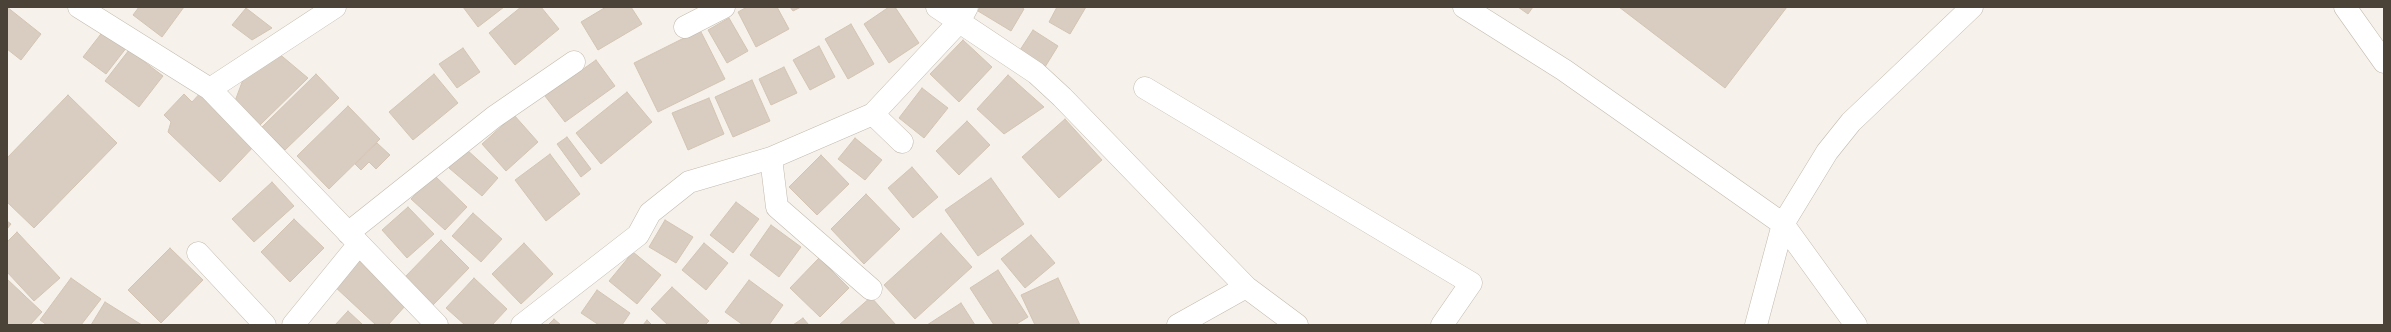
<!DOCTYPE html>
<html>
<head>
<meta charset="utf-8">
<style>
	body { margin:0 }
	#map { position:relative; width:2391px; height:332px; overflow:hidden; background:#f6f2eb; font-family:Karla,sans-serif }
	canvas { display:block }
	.frame { position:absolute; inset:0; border:8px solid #4b4238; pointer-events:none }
</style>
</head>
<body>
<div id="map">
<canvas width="2391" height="332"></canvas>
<div class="frame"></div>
</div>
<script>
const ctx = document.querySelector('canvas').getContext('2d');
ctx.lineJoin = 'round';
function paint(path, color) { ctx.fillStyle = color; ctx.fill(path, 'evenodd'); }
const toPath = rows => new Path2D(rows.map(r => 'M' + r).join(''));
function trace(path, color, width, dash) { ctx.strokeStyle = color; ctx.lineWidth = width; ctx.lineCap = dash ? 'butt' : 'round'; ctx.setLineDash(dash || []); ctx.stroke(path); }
const building = toPath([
	[7,7,41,34,21,60,7,49,7,7],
	[139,7,184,7,162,37,133,15,139,7],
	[463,7,504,7,478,27,463,7],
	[521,7,541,7,559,29,515,65,489,33,521,7],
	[606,7,631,7,642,24,598,50,581,22,606,7],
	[747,7,777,7,789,29,756,47,738,12,747,7],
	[790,7,801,7,793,11,790,7],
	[889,7,895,7,919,43,889,63,864,24,889,7],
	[980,7,1021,7,1024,9,1011,31,978,11,980,7],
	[1057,7,1086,7,1070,34,1049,22,1057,7],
	[1518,7,1533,7,1528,14,1518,7],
	[1619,7,1787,7,1725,88,1619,7],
	[246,8,272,28,252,40,232,25,246,8],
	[729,18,748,51,727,63,708,30,729,18],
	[851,24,874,64,848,79,825,39,851,24],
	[104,30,127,47,106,74,83,57,104,30],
	[700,30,725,79,658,112,634,63,700,30],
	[1033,30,1058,46,1045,67,1020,50,1033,30],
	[963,40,992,67,959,102,930,74,963,40],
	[819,46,835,77,810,90,793,60,819,46],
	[463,48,480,72,457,88,439,64,463,48],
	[129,50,163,76,139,107,105,81,129,50],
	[277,52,308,78,260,125,235,101,244,77,277,52],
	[596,60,615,86,565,122,545,96,596,60],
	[784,67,797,93,771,105,759,79,784,67],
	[316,74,339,98,285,150,262,127,316,74],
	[434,74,458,103,413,140,389,112,434,74],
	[1008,75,1044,107,1004,134,977,109,1008,75],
	[752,80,770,121,733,137,715,97,752,80],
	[922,88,948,108,924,138,899,118,922,88],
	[203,90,257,143,220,182,168,132,171,122,164,115,184,94,192,102,203,90],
	[627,92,652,122,601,164,576,133,627,92],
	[68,95,117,143,34,228,7,202,7,158,68,95],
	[709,98,724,134,688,150,672,113,709,98],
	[348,106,380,139,329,189,297,156,348,106],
	[514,115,538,142,506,171,482,144,514,115],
	[1065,119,1102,160,1059,198,1022,157,1065,119],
	[967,121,990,145,959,175,936,151,967,121],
	[567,137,591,169,581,177,557,144,567,137],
	[855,138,882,160,865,180,838,159,855,138],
	[377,143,390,155,376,169,369,162,361,170,355,164,377,143],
	[466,149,498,178,482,196,449,168,466,149],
	[550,154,580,194,546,221,515,180,550,154],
	[821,155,849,184,817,215,789,187,821,155],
	[912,167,938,197,913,218,888,188,912,167],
	[434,175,467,207,445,230,411,199,434,175],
	[991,178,1024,224,978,256,945,210,991,178],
	[272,182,294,206,254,242,232,219,272,182],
	[866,194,900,229,864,264,831,229,866,194],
	[736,202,759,219,733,253,710,235,736,202],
	[408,207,434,234,407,258,382,230,408,207],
	[473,213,502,239,481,262,452,236,473,213],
	[294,219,324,248,290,282,261,252,294,219],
	[665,220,693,237,676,263,649,247,665,220],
	[7,221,11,224,7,229,7,221],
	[771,225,801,247,779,277,750,255,771,225],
	[17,232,60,278,34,301,7,272,7,242,17,232],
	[941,233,972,267,915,319,884,285,941,233],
	[1031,235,1055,263,1025,288,1001,259,1031,235],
	[441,240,469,268,433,305,404,278,441,240],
	[524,243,553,274,521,304,492,274,524,243],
	[704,243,728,263,706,290,682,270,704,243],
	[170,248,203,280,161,323,128,290,170,248],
	[633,252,661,275,637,304,609,281,633,252],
	[819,258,849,288,820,317,790,288,819,258],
	[357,259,406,305,388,325,376,325,333,285,357,259],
	[998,270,1028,317,1015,325,994,325,970,288,998,270],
	[71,278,101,299,81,325,47,325,40,320,71,278],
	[474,278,507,309,492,325,465,325,446,308,474,278],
	[1058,278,1080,325,1035,325,1021,295,1058,278],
	[7,279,42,312,30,325,7,325,7,279],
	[749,280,783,305,769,325,743,325,725,312,749,280],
	[672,287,709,321,705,325,668,325,651,309,672,287],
	[597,290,630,313,622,325,599,325,581,313,597,290],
	[871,297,896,325,839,325,871,297],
	[105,302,142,325,91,325,105,302],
	[961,303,975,325,927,325,961,303],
	[348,311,363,325,335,325,348,311],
	[803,318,809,325,793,325,803,318],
	[554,319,561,325,548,325,554,319],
	[647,320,652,325,643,325,647,320]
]);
paint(building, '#d8cdc0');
trace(building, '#d3c4b3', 1);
const minor = toPath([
	[79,7,210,89,437,325],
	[937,7,1036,73,1062,97,1246,287,1297,325],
	[1464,7,1564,70,1783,224,1856,325],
	[2345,7,2384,62],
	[685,27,724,7],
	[1145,88,1471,283,1442,325],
	[210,89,335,7],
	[873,114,902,142],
	[771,158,777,207,871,289],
	[348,233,494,117,574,62],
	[198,253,265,325],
	[293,325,359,244],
	[522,325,638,235,650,213,689,182,771,158,873,114,959,22,967,7],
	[1178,325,1246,287],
	[1756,325,1783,224,1827,152,1851,122,1972,7]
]);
trace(minor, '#c2b9ad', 23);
trace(minor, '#fff', 22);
</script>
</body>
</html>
